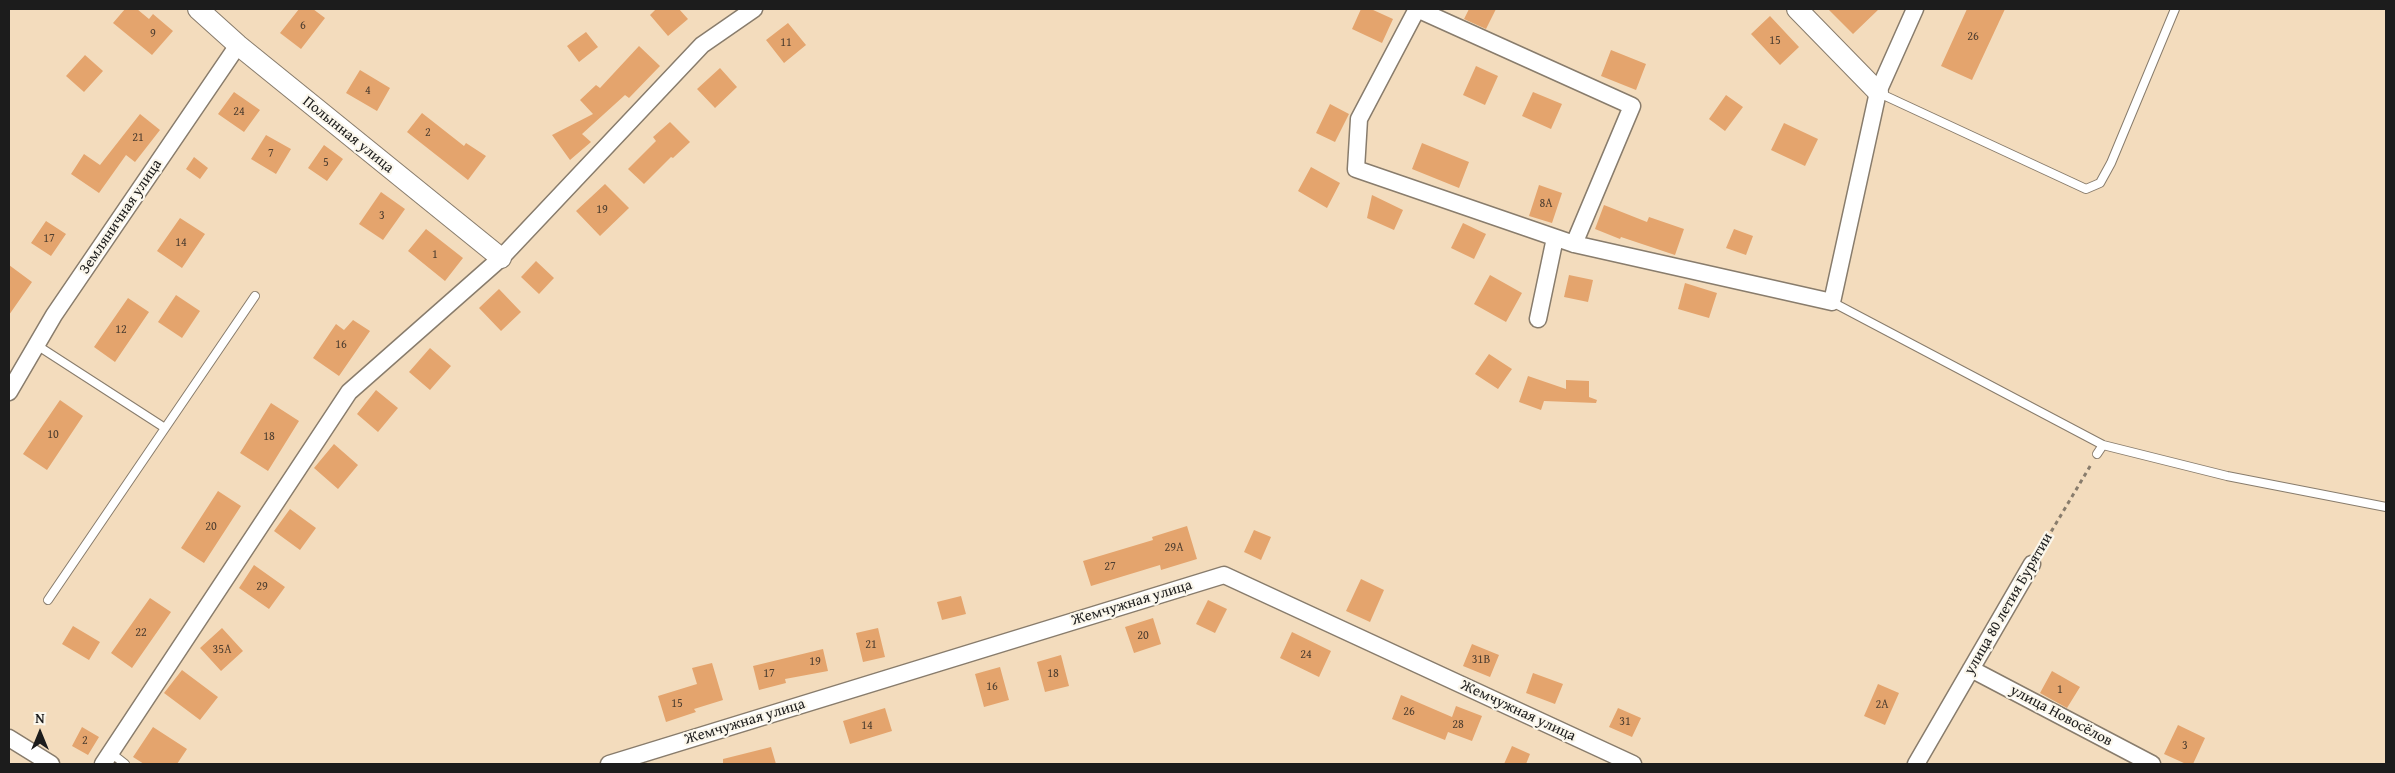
<!DOCTYPE html>
<html>
<head>
<meta charset="utf-8">
<style>
	body { margin:0 }
	#map { position:relative; width:2395px; height:773px; overflow:hidden; background:#f3dcbd; font-family:"Gentium Book Plus",serif }
	canvas { display:block }
	.frame { position:absolute; inset:0; border:10px solid #1c1c1c; pointer-events:none }
	.north { position:absolute; left:15px; top:708px; width:50px; height:50px; -webkit-text-stroke:4px #fbf7ec; paint-order:stroke; rotate:0deg; font-size:14px; font-weight:700; line-height:20px; text-align:center; color:#1c1c1c }
	.north::after { content:''; display:block; margin:auto; width:18px; height:22px; background:#1c1c1c; clip-path:polygon(50% 0,100% 100%,50% 72%,0 100%) }
</style>
</head>
<body>
<div id="map">
<canvas width="2395" height="773"></canvas>
<div class="frame"></div>
<div class="north">N</div>
</div>
<script>
const ctx = document.querySelector('canvas').getContext('2d');
ctx.lineJoin = 'round';
function paint(path, color) { ctx.fillStyle = color; ctx.fill(path, 'evenodd'); }
const toPath = rows => new Path2D(rows.map(r => 'M' + r).join(''));
function trace(path, color, width, dash) { ctx.strokeStyle = color; ctx.lineWidth = width; ctx.lineCap = dash ? 'butt' : 'round'; ctx.setLineDash(dash || []); ctx.stroke(path); }
function drawText(font, color, halo, rows, align = 'center') {
  ctx.font = font + ' "Gentium Book Plus",serif'; ctx.lineWidth = 4.5; ctx.setLineDash([]); ctx.textBaseline = 'middle'; ctx.strokeStyle = halo; ctx.fillStyle = color; for (const [text, x, y, turn = 0] of rows) {
    ctx.save(); ctx.translate(x, y); ctx.rotate((+turn || 0) * Math.PI / 180); ctx.textAlign = isNaN(turn) ? turn : align; if (halo) ctx.strokeText(text, 0, 0); ctx.fillText(text, 0, 0); ctx.restore();
  }
}
paint(toPath([
	[125,9,137,9,149,19,153,14,173,31,152,55,113,23],
	[299,9,313,9,325,18,301,49,280,33],
	[656,9,679,9,688,19,668,36,650,15],
	[1361,9,1371,9,1393,19,1382,43,1352,29],
	[1469,9,1496,9,1486,29,1464,19],
	[1828,9,1879,9,1853,34],
	[1967,9,2005,9,1972,80,1941,66],
	[1770,16,1799,47,1780,65,1751,34],
	[788,23,806,45,784,63,766,40],
	[586,32,598,47,579,62,567,46],
	[639,46,660,66,629,98,625,95,582,134,591,142,570,160,552,135,593,114,580,100,596,85,600,88],
	[1611,50,1646,64,1636,90,1601,76],
	[85,55,103,71,84,92,66,76],
	[1476,66,1498,76,1485,105,1463,95],
	[720,68,737,87,715,108,697,89],
	[360,70,390,88,377,111,346,93],
	[234,92,260,110,244,132,218,114],
	[1533,92,1562,104,1551,129,1522,116],
	[1726,95,1743,107,1725,131,1709,119],
	[1330,104,1349,114,1335,142,1316,133],
	[422,113,464,146,466,143,486,156,468,180,407,132],
	[140,114,160,130,135,162,126,155,99,193,71,174,84,154,100,165],
	[670,122,690,142,673,158,671,157,644,184,628,169,656,141,653,137],
	[1784,123,1818,139,1805,166,1771,150],
	[266,135,291,149,276,174,251,159],
	[1422,143,1469,162,1459,188,1412,169],
	[324,145,343,159,327,181,308,168],
	[194,157,208,168,200,179,186,169],
	[1311,167,1340,183,1327,208,1298,191],
	[605,184,629,208,600,236,576,211],
	[1539,185,1562,193,1552,223,1529,216],
	[381,192,405,209,383,240,359,224],
	[1372,195,1403,210,1394,230,1367,218],
	[1604,205,1647,222,1649,217,1684,229,1675,255,1621,237,1620,239,1595,229],
	[180,218,205,234,182,268,157,251],
	[46,221,66,234,51,256,31,243],
	[1463,223,1486,234,1474,259,1451,248],
	[426,229,463,258,445,281,408,251],
	[1734,229,1753,236,1746,255,1726,248],
	[536,261,554,278,539,294,521,277],
	[9,265,32,282,9,315],
	[1490,275,1522,293,1506,322,1474,304],
	[1569,275,1593,280,1588,302,1564,297],
	[1685,283,1717,293,1709,318,1678,309],
	[499,289,521,312,501,331,479,308],
	[176,295,200,311,182,338,158,322],
	[128,298,149,312,115,362,94,347],
	[353,320,370,331,339,376,313,358,336,324,344,330],
	[430,348,451,366,430,390,409,372],
	[1489,354,1512,369,1498,389,1475,374],
	[1528,376,1566,389,1566,380,1589,381,1589,397,1597,400,1596,403,1544,401,1541,410,1519,402],
	[376,390,398,408,378,432,357,414],
	[60,400,83,416,47,470,23,454],
	[271,403,299,421,268,471,240,453],
	[334,444,358,465,338,489,314,468],
	[218,491,241,506,204,563,181,548],
	[290,509,316,528,300,550,274,531],
	[1187,526,1197,559,1161,570,1160,565,1091,586,1083,561,1153,540,1152,537],
	[1254,530,1271,537,1261,560,1244,552],
	[254,565,285,587,269,609,239,588],
	[1361,579,1384,590,1370,622,1346,611],
	[961,596,966,614,942,620,937,602],
	[150,598,171,612,132,668,111,653],
	[1208,600,1227,609,1215,633,1196,624],
	[1153,618,1161,644,1134,653,1125,627],
	[73,626,100,642,89,660,62,644],
	[222,628,243,651,221,671,200,648],
	[878,628,885,657,863,662,856,633],
	[1292,632,1331,651,1319,677,1280,658],
	[1472,644,1499,655,1490,677,1463,666],
	[823,649,828,671,785,679,786,683,759,690,753,666],
	[1061,655,1069,686,1045,692,1037,662],
	[712,663,723,700,694,709,696,712,666,722,658,696,697,684,692,668],
	[1000,667,1009,700,984,707,975,674],
	[182,670,218,697,200,720,164,693],
	[2052,671,2080,687,2067,708,2040,693],
	[1533,673,1563,684,1555,704,1526,693],
	[1878,684,1899,693,1885,725,1864,716],
	[1401,695,1452,717,1456,706,1482,716,1472,741,1448,732,1445,740,1392,719],
	[885,708,892,731,850,744,843,721],
	[1618,708,1641,718,1632,737,1609,727],
	[2178,725,2205,738,2193,764,2186,764,2164,754],
	[82,727,99,737,88,755,72,746],
	[153,727,187,749,177,764,144,764,133,757],
	[1512,746,1530,754,1526,764,1504,764],
	[771,747,776,764,723,764,723,759]
]), '#e4a46d');
const service = toPath([
	[1879,93,2086,189,2100,183,2111,163,2175,9],
	[1832,302,2103,445,2227,476,2386,507],
	[35,344,165,428],
	[2097,454,2103,445],
	[48,600,255,296],
	[111,753,125,764]
]);
const minor = toPath([
	[1417,9,1359,119,1356,169,1574,244,1832,302,1878,92,1915,9],
	[1417,9,1632,106,1574,244],
	[1538,319,1555,238],
	[9,392,54,315,238,45],
	[1971,669,2152,764],
	[9,738,51,764],
	[103,764,349,392,501,258,702,45,754,9],
	[609,764,1224,575,1633,764],
	[1916,764,2032,564]
]);
const tertiary = toPath([
	[198,9,238,45,501,258],
	[1797,9,1878,92]
]);
trace(service, '#887c6c', 10);
trace(minor, '#887c6c', 19);
trace(tertiary, '#887c6c', 22);
trace(toPath([
	[2039,552,2092,463]
]), '#887c6c', 3, [4, 4]);
trace(service, '#fff', 8);
trace(minor, '#fff', 16);
trace(tertiary, '#fff', 20);
drawText('12px', '#4e3e30', null, [
	["6",303,26],
	["9",153,34],
	["26",1973,37],
	["15",1775,41],
	["11",786,43],
	["4",368,91],
	["24",239,112],
	["2",428,133],
	["21",138,138],
	["7",271,154],
	["5",326,163],
	["8А",1546,204],
	["19",602,210],
	["3",382,216],
	["17",49,239],
	["14",181,243],
	["1",435,255],
	["12",121,330],
	["16",341,345],
	["10",53,435],
	["18",269,437],
	["20",211,527],
	["29А",1174,548],
	["27",1110,567],
	["29",262,587],
	["22",141,633],
	["20",1143,636],
	["21",871,645],
	["35А",222,650],
	["24",1306,655],
	["31В",1481,660],
	["19",815,662],
	["17",769,674],
	["18",1053,674],
	["16",992,687],
	["1",2060,690],
	["15",677,704],
	["2А",1882,705],
	["26",1409,712],
	["31",1625,722],
	["28",1458,725],
	["14",867,726],
	["2",85,741],
	["3",2185,746]
]);
drawText('15px', '#1c1c1c', '#fbf7ec', [
	["Полынная улица",348,135,39],
	["Земляничная улица",121,217,-56],
	["Жемчужная улица",1132,603,-17],
	["улица 80 летия Бурятии",2009,604,-60],
	["Жемчужная улица",1518,711,25],
	["улица Новосёлов",2061,716,28],
	["Жемчужная улица",745,722,-17]
]);
</script>
</body>
</html>
